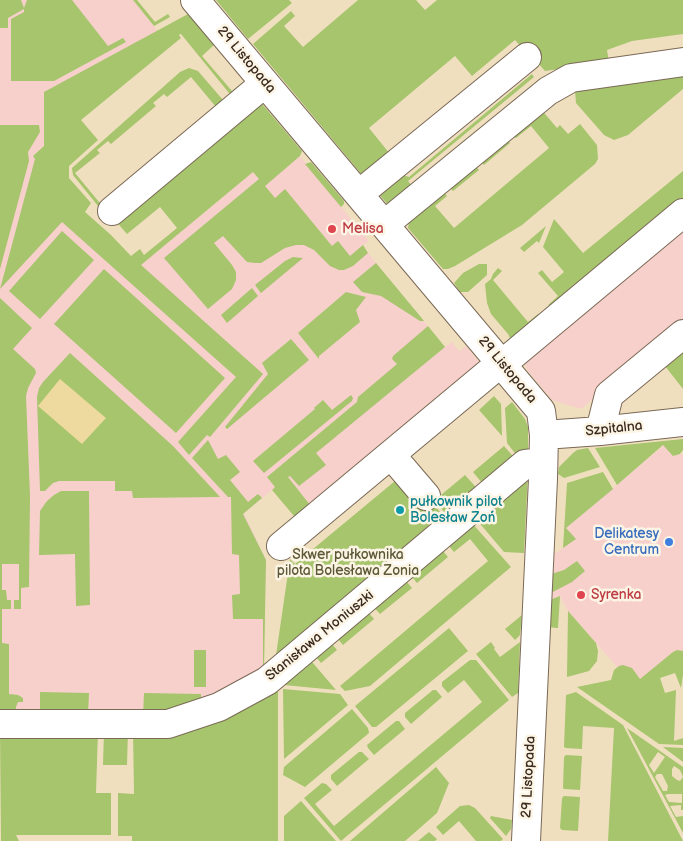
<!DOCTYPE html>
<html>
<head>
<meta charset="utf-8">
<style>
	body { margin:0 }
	canvas { display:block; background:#f0dfbf }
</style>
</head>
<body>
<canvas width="683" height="841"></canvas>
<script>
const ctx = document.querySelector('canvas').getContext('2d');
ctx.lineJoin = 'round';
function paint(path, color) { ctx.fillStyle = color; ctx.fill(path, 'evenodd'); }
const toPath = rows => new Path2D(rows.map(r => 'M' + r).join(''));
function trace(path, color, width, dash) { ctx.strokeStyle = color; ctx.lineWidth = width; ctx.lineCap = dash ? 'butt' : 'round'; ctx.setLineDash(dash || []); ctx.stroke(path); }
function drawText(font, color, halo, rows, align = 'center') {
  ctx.font = font + ' "Balsamiq Sans",sans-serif'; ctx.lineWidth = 5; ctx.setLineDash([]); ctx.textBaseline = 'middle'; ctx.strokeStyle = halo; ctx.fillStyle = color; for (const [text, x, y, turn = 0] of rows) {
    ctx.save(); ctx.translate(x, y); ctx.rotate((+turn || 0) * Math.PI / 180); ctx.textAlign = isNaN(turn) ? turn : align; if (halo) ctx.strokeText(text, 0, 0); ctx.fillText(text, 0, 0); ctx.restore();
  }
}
paint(toPath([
	[0,0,133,0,168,44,33,155,55,189,141,265,253,172,265,185,300,156,369,241,363,245,368,253,445,347,452,342,459,351,466,346,479,362,476,371,310,505,288,477,244,513,266,560,264,670,191,706,165,714,0,711],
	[683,225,683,322,581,409,552,400,527,370,524,361],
	[664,445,673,456,680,454,683,455,683,651,673,652,640,679,632,668,619,666,617,667,568,611,560,596,547,601,549,552,556,553,575,539,566,528]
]), '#f7d0cc');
paint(toPath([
	[0,0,21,0,24,8,27,0,72,0,108,46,123,38,126,42,54,81,11,81,11,19,24,12,24,9,8,18,8,28,0,28],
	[133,0,137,0,155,22,168,14,170,17,154,26],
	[216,0,289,0,292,3,248,39],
	[358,0,416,0,425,10,437,0,683,0,683,34,632,41,607,50,609,62,545,71,538,63,536,64,515,40,472,76,455,56,369,128,390,154,363,176,253,44,291,11,295,16,284,26,303,47],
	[188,14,214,45,202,56,232,91,243,82,249,88,240,98,229,93,181,34,180,34,179,35,181,38,81,120,98,140,69,166,69,178,91,203,85,212,111,235,131,256,140,249,144,255,177,228,160,207,127,234,113,218,257,98,302,151,300,156,265,186,275,198,285,189,332,246,338,241,350,256,363,245,368,253,353,266,344,270,339,270,330,266,314,250,304,245,296,245,285,248,261,263,255,263,247,262,223,236,214,243,232,265,236,272,236,280,232,289,208,309,164,258,259,179,253,172,141,265,263,374,210,437,207,435,189,455,178,442,236,377,62,222,0,289,35,159,33,156,44,146,44,92],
	[189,68,198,71,229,107,216,107,191,77,167,97,164,94,153,103,156,106,111,144,108,141,97,150,100,153,75,173,104,208,98,206,73,175,72,168,180,72],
	[683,68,683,89,628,135,614,140,604,135,576,103,575,91],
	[532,74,534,77,408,181,417,192,390,207,376,191,397,173,409,177],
	[540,108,557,128,560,125,568,134,580,124,597,145,598,159,595,164,522,225,455,266,448,269,443,269,408,228,409,222,442,190,447,196,435,206,454,228,549,148,531,126,516,138,510,132],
	[0,125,39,125,40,132,28,152,29,161,0,269],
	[505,137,510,143,484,165,479,159],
	[311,162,344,201,344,204,341,207,305,164],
	[474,164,479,170,453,191,448,185],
	[683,171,683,206,554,307,548,305,558,296,538,273,542,270,552,282,564,272,543,247,554,219,583,253],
	[546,226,539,243,537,241,524,252,520,248],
	[62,231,94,260,40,319,9,291],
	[293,257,303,258,261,293,255,285,285,261],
	[376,263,420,316,424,321,420,321,381,296,362,292,353,282],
	[479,264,487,264,487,275,468,292,460,292,454,283,463,273],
	[498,268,502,271,493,280,528,322,538,314,538,325,514,346,508,334,491,314,487,303,485,284,491,279,493,274],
	[104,269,225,378,176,433,54,324],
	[252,288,258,296,227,323,221,315],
	[346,292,366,297,356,310,360,322,319,356,319,359,298,333],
	[0,298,32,328,13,349,35,369,36,373,28,388,26,396,30,496,29,587,21,588,21,609,14,609,14,600,19,600,19,564,2,564,2,590,6,590,7,600,11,600,11,609,2,609,2,643,9,644,9,694,18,695,23,698,23,702,18,702,16,707,16,712,0,711],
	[428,326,445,347,316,453,326,465,299,486,290,476,288,477,310,505,299,518,294,516,272,490,275,487,267,477,357,402,358,397,397,364,392,359,393,356],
	[291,339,309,360,227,429,225,427,268,374,262,363],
	[683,351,683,389,665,366],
	[70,353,173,446,220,497,133,498,132,491,115,491,115,481,59,481,53,483,45,491,40,491,37,397,39,388,43,382],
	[351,395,353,398,352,401,264,473,253,461,315,409,314,408,323,400,332,410],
	[494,396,501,404,502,436,479,410],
	[512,402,525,419,528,427,528,455,521,461,507,443,505,408],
	[683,439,683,450,680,454,673,456,663,445,617,485,595,448],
	[208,440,218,459,226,455,240,472,230,480,248,502,258,494,262,498,243,514,266,560,264,670,263,671,263,619,233,619,232,595,240,594,239,555,232,554,231,497,228,497,192,458],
	[504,446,519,463,487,489,473,472],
	[588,448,600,467,564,478,558,474,559,467,573,453,577,450],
	[528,470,524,553,504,552,476,519],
	[603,472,613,489,566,528,576,539,563,548,567,483],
	[465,475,482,494,450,520,435,500],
	[401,476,432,502,448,522,274,669,290,559,295,564],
	[61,491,89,491,90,605,76,606,75,554,39,555,40,511,47,501,54,495],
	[471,522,511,567,370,686,345,691,340,686,488,561,470,539,454,552,444,540],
	[438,545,448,557,417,583,407,571],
	[577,561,585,571,572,582,547,595,548,575,564,570],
	[401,575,412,588,380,614,369,602],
	[560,596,558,628,545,627,547,601],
	[364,607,374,619,343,645,333,633],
	[568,611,596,643,598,651,597,661,589,671,567,677],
	[522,615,520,635,515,640,505,629],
	[449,628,468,651,376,727,372,727,355,706],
	[327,638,337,650,321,663,311,651],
	[491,642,495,648,494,649,500,657,520,642,518,693,512,697,476,654],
	[194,650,206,650,206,687,194,687],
	[677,650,683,651,683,675,681,688,675,673,660,678,665,693,676,690,674,741,683,738,683,745,659,744,577,687,611,680,614,670,619,666,623,665,632,668,640,679,673,652],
	[307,656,336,690,284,685,283,675],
	[470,660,476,660,509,700,341,841,304,798,322,783,326,784,332,790,315,804,334,826,482,702,464,680,448,693,442,686,442,682],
	[278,679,278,841,132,841,132,836,118,836,118,793,134,794,133,730],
	[283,689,340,694,348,705,284,759],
	[433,690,436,690,442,697,411,724,405,717,405,713],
	[40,692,89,693,88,715,40,712],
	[576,692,623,725,683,841,608,841,614,728,583,726,582,749,566,748,564,747,566,695],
	[144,693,201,694,201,701,143,716],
	[352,709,368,728,369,733,305,787,283,775,284,767],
	[396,721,399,721,405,729,374,755,368,748,367,745],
	[627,728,683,767,683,810,681,810,681,805,670,806,676,817,683,816,683,833],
	[658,752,665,757,654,773,649,765],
	[674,766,680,770,683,777,680,781,677,780,672,776,672,769],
	[657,774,662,774,668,786,667,791,663,791,655,777],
	[668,794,682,794,682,803,669,802,665,795],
	[0,729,98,731,96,793,111,793,111,835,16,835,19,841,1,841],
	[128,730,127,765,103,765,104,731],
	[663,747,683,748,683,762],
	[359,752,362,752,369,759,337,786,331,779,331,775],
	[566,755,582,756,580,790,564,789,563,788,564,757],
	[436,767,449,783,437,813,405,841,350,841],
	[564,796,580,797,578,831,562,830,560,828,562,798],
	[301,801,336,841,284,841,284,816],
	[469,805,475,808,503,839,501,841,476,841,459,821,443,835,436,827,460,806],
	[491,816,512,820,511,829,506,836,490,818],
	[429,832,437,839,435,841,418,841]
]), '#a6c56d');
paint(toPath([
	[60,379,106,418,82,444,38,406]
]), '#eeda9e');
const minor = toPath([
	[195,0,541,411,544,435,543,479,526,841],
	[359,194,527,57],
	[112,211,265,83],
	[385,224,548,91,571,78,683,62],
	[600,431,609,395,683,334],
	[544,435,600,431,683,422],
	[391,455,426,496],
	[281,546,491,371,502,364,683,213],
	[0,724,168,724,219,707,267,681,525,464,543,462]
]);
trace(minor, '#7a6956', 30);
trace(minor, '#fff', 28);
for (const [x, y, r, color] of [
	[332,229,5,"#e0444e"],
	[400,510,5,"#0f9aa8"],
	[669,542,5,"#3f7fe0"],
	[581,595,5,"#e0444e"]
]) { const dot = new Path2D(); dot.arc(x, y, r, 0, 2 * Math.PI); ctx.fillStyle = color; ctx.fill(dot); trace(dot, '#fcf5e5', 2); }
drawText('14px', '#3b2a1e', '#fcf5e5', [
	["29 Listopada",246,60,50],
	["29 Listopada",507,370,50],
	["Szpitalna",614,429,-6],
	["Stanisława Moniuszki",320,636,-39],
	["29 Listopada",529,777,-87]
]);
drawText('14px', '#be3a42', '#fcf5e5', [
	["Melisa",342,229],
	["Syrenka",591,595]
], 'left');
drawText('14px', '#0d838f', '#fcf5e5', [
	["pułkownik pilot",410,502],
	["Bolesław Zoń",410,518]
], 'left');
drawText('14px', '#366cbe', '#fcf5e5', [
	["Delikatesy",659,534],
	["Centrum",659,550]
], 'right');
drawText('14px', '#5b5836', '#fcf5e5', [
	["Skwer pułkownika",348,555],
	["pilota Bolesława Zonia",348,571]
]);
</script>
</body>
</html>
